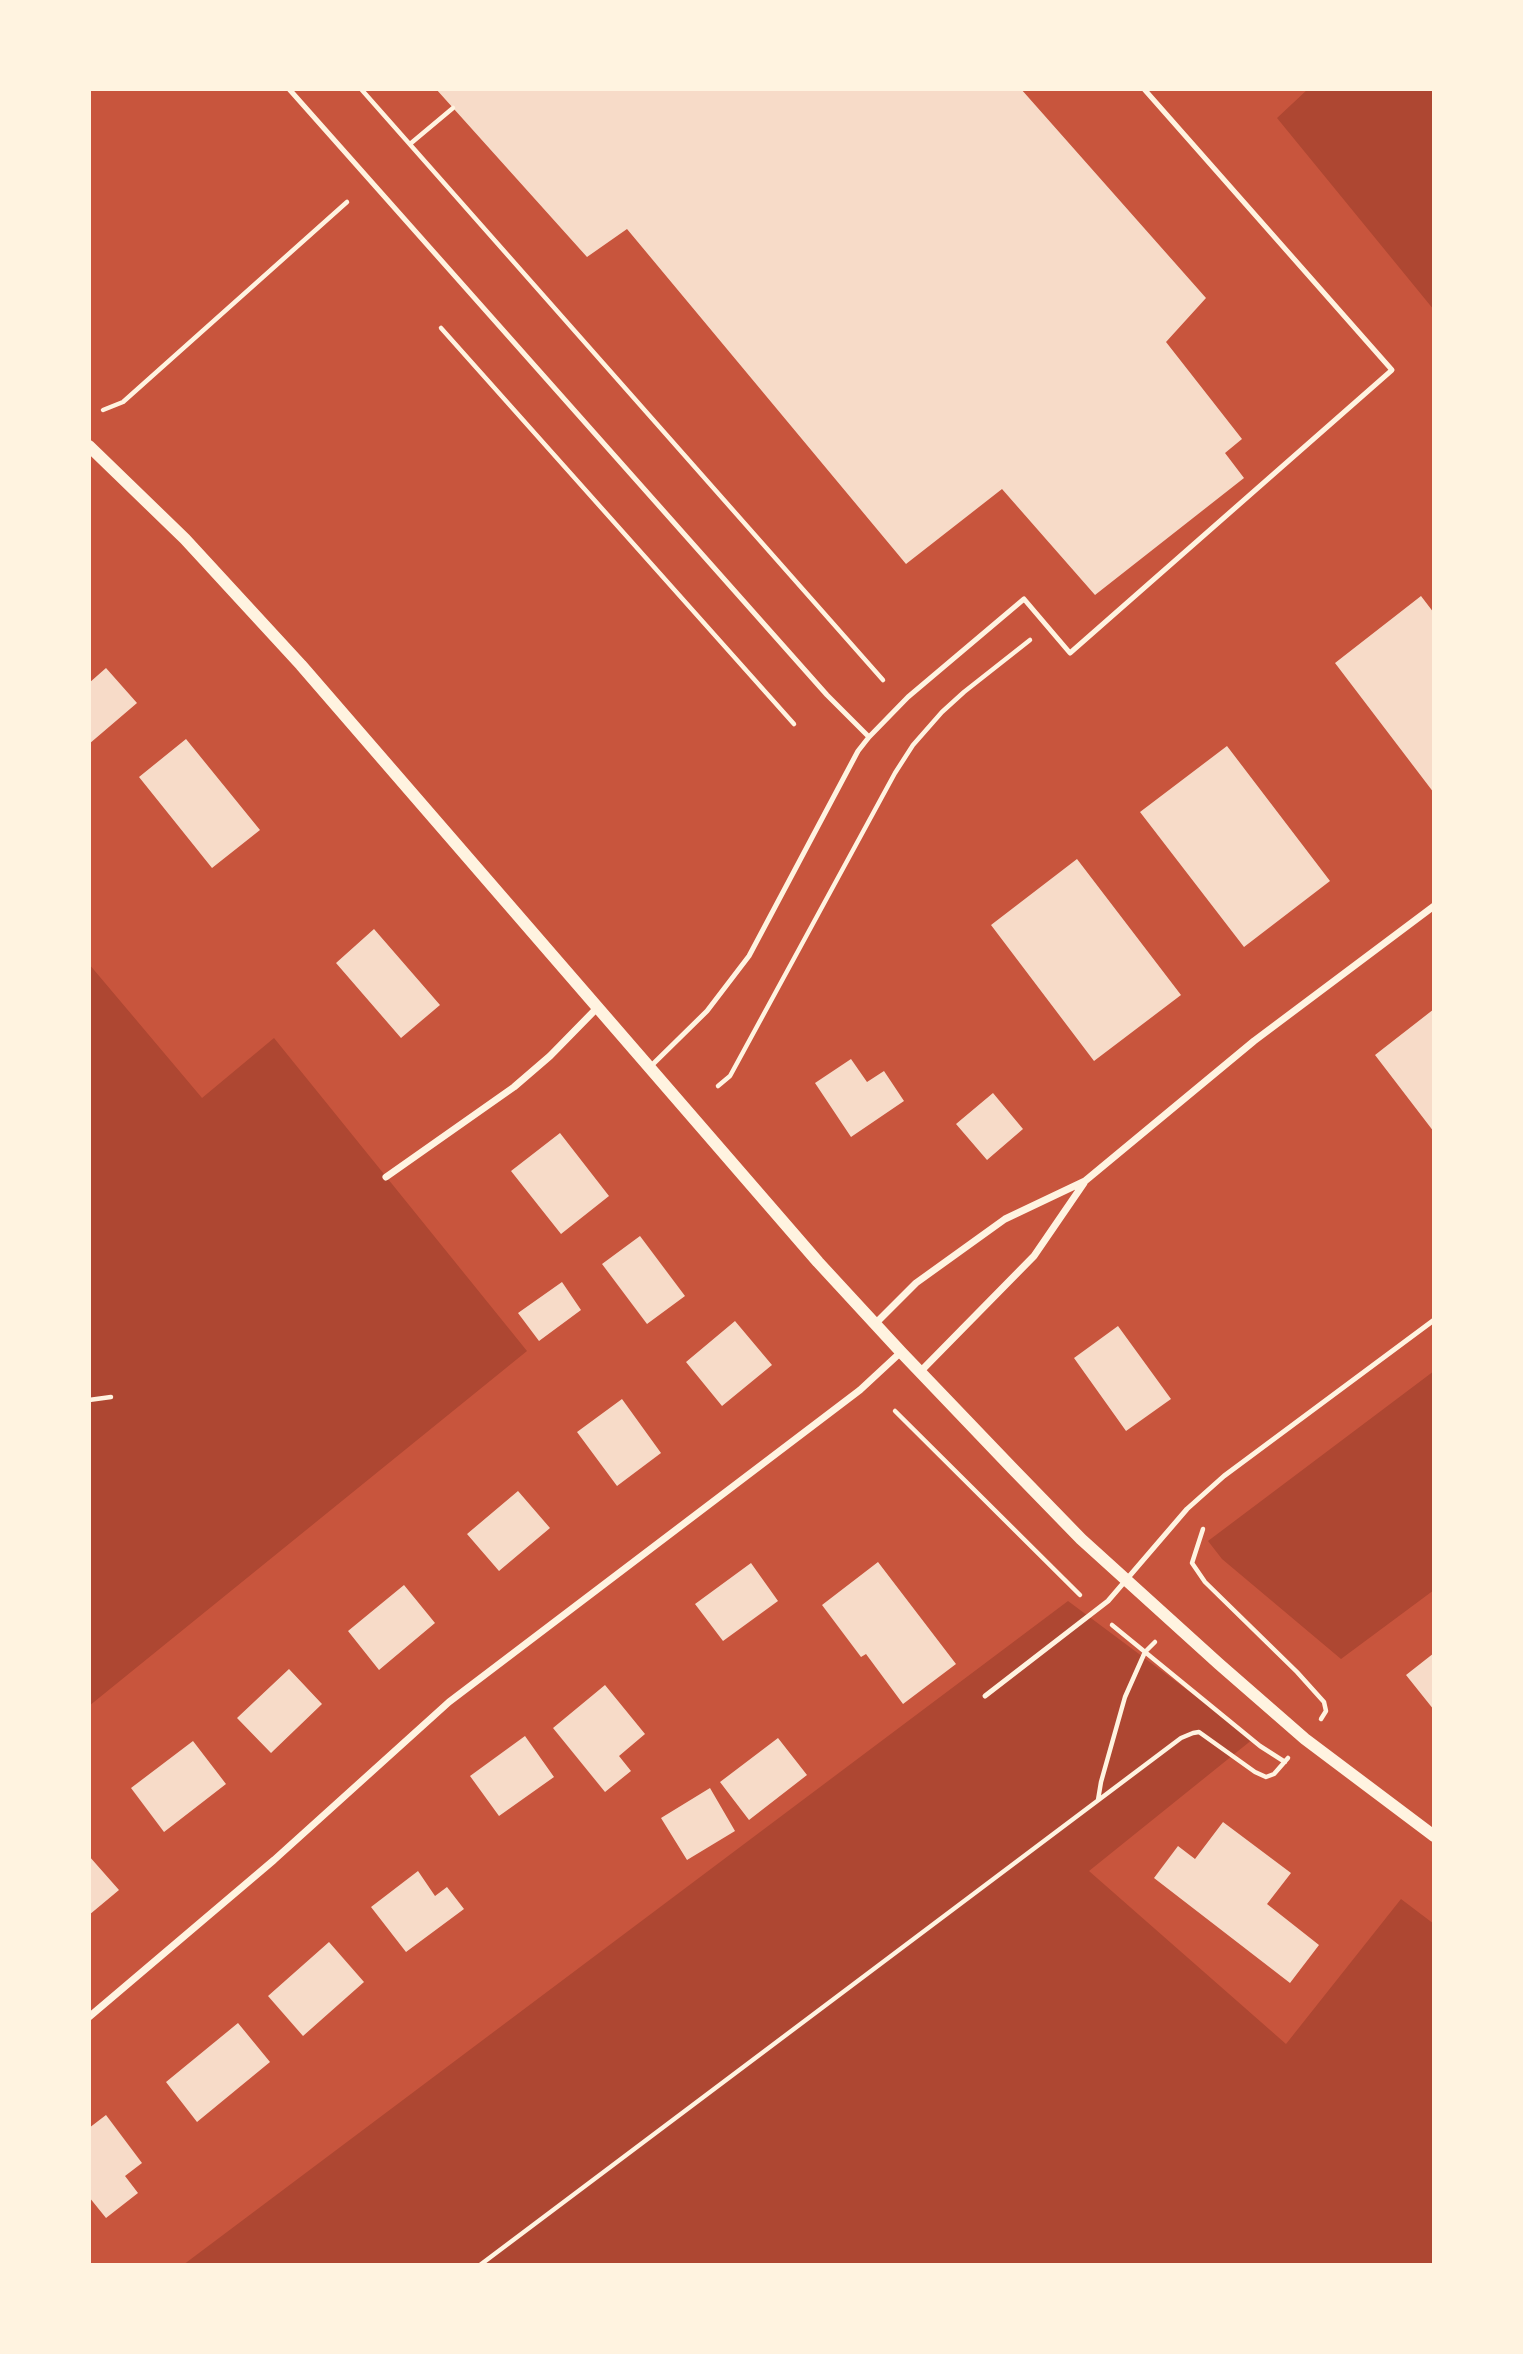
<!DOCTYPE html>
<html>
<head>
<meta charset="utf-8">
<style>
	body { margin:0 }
	#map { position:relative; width:1523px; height:2354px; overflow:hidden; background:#c8553d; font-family:Mulish,sans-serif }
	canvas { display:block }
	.frame { position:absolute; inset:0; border:91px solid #fff3e0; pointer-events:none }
</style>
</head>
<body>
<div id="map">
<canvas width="1523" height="2354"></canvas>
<div class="frame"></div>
</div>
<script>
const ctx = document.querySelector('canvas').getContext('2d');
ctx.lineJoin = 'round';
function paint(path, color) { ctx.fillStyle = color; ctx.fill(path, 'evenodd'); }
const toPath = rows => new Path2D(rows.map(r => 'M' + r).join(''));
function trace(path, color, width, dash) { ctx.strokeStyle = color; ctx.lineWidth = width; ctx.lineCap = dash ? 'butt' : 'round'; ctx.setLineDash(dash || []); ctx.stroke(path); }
paint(toPath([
	[1308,89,1434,89,1434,310,1277,118],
	[89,964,202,1098,274,1038,527,1351,89,1706],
	[1434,1371,1434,1590,1341,1659,1222,1559,1208,1541],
	[1068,1601,1253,1739,1089,1871,1286,2044,1401,1899,1434,1924,1434,2265,183,2265]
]), '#ae4732');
paint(toPath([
	[436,89,1021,89,1206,298,1166,342,1242,439,1225,453,1244,478,1095,595,1002,489,906,564,627,229,587,257],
	[1421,596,1434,613,1434,793,1335,663],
	[106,668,137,703,89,744,89,683],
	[186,739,260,830,212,868,139,777],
	[1227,746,1330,881,1244,947,1140,812],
	[1077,859,1181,995,1094,1061,991,925],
	[374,929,440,1005,401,1038,336,963],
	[1434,1009,1434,1132,1375,1055],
	[851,1059,867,1082,884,1071,904,1101,851,1137,815,1083],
	[993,1093,1023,1129,987,1160,956,1124],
	[560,1133,609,1196,561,1234,511,1171],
	[640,1236,685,1296,647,1324,602,1264],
	[562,1282,581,1310,539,1341,518,1313],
	[735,1321,772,1365,722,1406,686,1362],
	[1118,1326,1171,1399,1126,1431,1074,1358],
	[622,1399,661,1453,617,1486,577,1432],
	[518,1491,550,1528,499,1571,467,1534],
	[878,1562,956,1664,903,1704,866,1654,861,1657,822,1605],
	[751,1563,778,1601,723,1641,695,1604],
	[404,1585,435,1623,379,1670,348,1631],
	[1434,1653,1434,1710,1406,1675],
	[289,1669,322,1704,271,1753,237,1718],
	[605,1685,645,1734,619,1756,631,1771,605,1792,553,1728],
	[525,1736,554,1777,499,1816,470,1776],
	[778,1738,807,1775,749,1820,720,1782],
	[193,1741,226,1784,164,1832,131,1788],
	[710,1788,735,1831,687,1860,661,1818],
	[1223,1822,1291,1873,1267,1904,1319,1945,1290,1983,1154,1878,1178,1846,1195,1859],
	[89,1856,119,1890,89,1915],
	[418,1871,435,1896,447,1887,464,1909,406,1952,371,1907],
	[329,1942,364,1982,303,2036,268,1996],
	[238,2023,270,2062,197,2122,166,2082],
	[106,2115,142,2163,125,2176,138,2193,106,2218,89,2197,89,2128]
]), '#f7dbc8');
trace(toPath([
	[361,89,883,680],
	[410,144,453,108],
	[441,328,794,724],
	[103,410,123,402,347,202],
	[718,1086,730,1076,895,773,913,745,942,712,964,692,1030,640],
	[89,1400,111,1397],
	[895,1411,1080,1595],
	[1203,1529,1192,1563,1205,1582,1297,1672,1324,1702,1326,1711,1321,1719],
	[1112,1625,1260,1746,1285,1762],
	[1098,1800,1101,1782,1125,1697,1145,1652,1155,1642],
	[480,2265,1181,1738,1193,1733,1199,1732,1255,1772,1266,1777,1274,1774,1288,1758]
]), '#fff3e0', 4.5);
trace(toPath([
	[289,89,827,695,869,737],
	[649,1068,707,1011,749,956,858,751,869,737,908,697,1024,599,1070,653,1392,370,1144,89],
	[985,1696,1108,1601,1187,1509,1224,1476,1434,1320]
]), '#fff3e0', 5);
trace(toPath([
	[386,1177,514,1087,550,1056,597,1008],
	[875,1324,916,1283,1005,1219,1085,1181,1254,1041,1434,906],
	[920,1372,1034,1256,1084,1183],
	[89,2017,274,1860,449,1702,860,1390,901,1352]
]), '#fff3e0', 7);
trace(toPath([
	[89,446,185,539,301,665,818,1262,901,1352,1012,1468,1081,1539,1219,1664,1305,1739,1434,1836]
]), '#fff3e0', 12);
</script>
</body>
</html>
